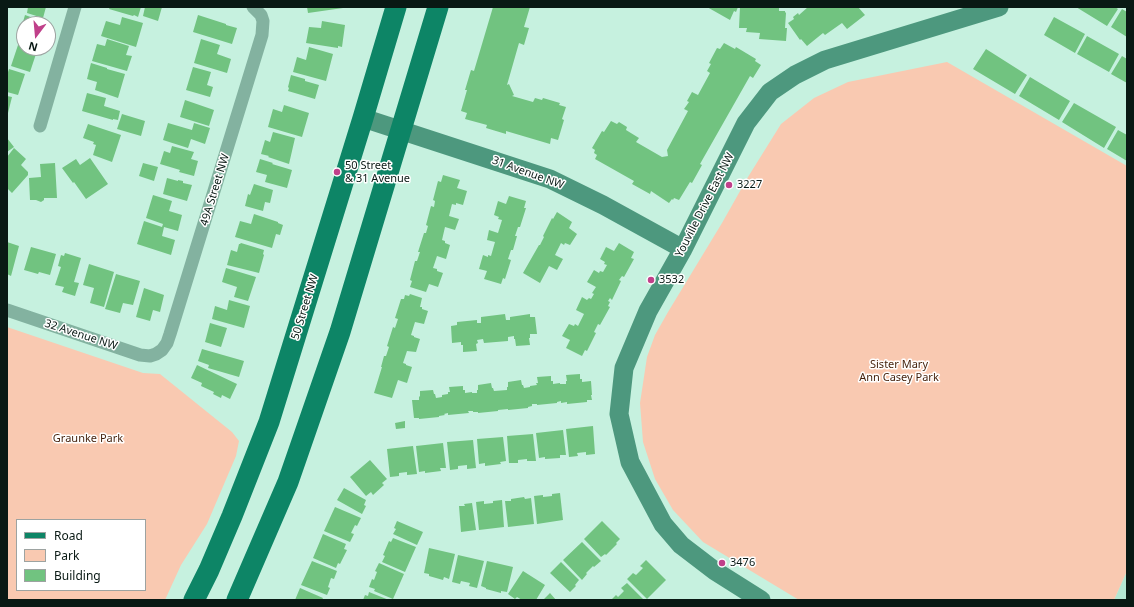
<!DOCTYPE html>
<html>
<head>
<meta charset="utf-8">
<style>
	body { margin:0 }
	#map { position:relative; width:1134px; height:607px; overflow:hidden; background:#c6f1df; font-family:"Noto Sans",sans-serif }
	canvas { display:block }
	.frame { position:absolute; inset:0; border:8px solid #091914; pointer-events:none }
	.legend { position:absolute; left:16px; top:519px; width:130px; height:72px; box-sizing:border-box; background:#fff; border:1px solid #9da3a1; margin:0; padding:5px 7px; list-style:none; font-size:12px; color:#091914 }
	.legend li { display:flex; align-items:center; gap:8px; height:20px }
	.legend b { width:20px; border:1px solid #9da3a1 }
	.north { position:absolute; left:16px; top:16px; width:40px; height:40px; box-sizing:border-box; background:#fff; border:1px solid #9da3a1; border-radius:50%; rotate:196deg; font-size:11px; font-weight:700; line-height:16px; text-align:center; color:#091914 }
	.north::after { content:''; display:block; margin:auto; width:14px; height:18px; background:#c0408a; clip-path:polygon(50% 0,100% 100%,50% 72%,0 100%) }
</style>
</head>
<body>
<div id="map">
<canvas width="1134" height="607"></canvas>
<div class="frame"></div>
<ul class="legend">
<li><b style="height:5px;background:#0d8566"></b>Road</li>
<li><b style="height:11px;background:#f9c9b1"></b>Park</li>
<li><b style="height:11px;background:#71c380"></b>Building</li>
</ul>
<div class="north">N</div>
</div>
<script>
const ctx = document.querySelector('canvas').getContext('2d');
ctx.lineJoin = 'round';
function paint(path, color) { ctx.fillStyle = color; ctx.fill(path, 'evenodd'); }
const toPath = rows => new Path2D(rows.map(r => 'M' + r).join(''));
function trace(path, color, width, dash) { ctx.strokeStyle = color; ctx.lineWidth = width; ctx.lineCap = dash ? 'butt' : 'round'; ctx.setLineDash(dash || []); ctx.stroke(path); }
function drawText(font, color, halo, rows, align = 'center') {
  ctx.font = font + ' "Noto Sans",sans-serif'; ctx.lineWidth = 3; ctx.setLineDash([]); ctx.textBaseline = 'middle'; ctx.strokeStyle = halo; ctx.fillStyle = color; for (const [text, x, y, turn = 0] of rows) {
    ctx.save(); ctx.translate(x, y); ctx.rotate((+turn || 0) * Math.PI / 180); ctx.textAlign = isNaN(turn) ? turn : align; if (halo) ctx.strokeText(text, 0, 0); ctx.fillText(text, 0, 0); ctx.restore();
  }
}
paint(toPath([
	[1127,571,1127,600,1114,600]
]), '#b4e7d3');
paint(toPath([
	[947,62,1127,166,1127,571,1114,600,799,600,703,542,673,510,655,479,643,442,640,403,647,357,655,335,668,312,722,223,748,177,781,124,814,98,848,82],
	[7,327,143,373,160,374,232,432,239,441,236,456,207,524,181,565,165,600,7,600],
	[17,520,145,520,145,590,17,590]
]), '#f9c9b1');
paint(toPath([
	[28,7,46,7,43,18,27,13],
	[110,7,141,7,138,17,134,15,133,16,109,9],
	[145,7,162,7,158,21,143,16],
	[307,7,343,7,343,8,308,13],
	[493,7,530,7,524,27,529,28,524,45,519,43,507,85,509,84,514,95,512,96,533,102,535,98,542,100,543,98,560,103,559,105,566,107,562,119,564,120,558,140,551,138,550,144,506,131,506,134,486,128,487,125,465,119,467,113,461,111,467,90,465,90,471,70,474,71],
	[707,7,738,7,736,12,734,11,730,20],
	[740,7,765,7,773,8,773,7,779,7,779,11,785,11,785,12,786,13,785,28,787,28,786,41,759,39,760,33,746,32,747,28,739,28],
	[808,7,858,7,865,15,847,29,842,23,825,35,823,33,807,46,801,39,800,40,788,23,794,19,793,17,798,13,799,15],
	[1076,7,1115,7,1118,9,1107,26],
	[1122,9,1127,12,1127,37,1111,27],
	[25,15,42,21,41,24,24,24,24,41,18,39],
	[198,15,226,24,226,25,237,28,232,44,193,32],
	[122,17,143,23,136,47,101,36,106,21,120,25],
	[1054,17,1085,34,1075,53,1044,35],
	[322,21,345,25,342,47,338,46,338,48,306,43,309,27,321,28],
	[1087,36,1119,54,1109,72,1077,54],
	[107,39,129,46,126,55,132,56,127,71,92,61,97,44,105,46],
	[201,39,220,45,217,54,231,59,227,73,194,63],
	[19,42,24,43,24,48,38,48,30,72,11,66],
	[724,43,735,49,736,47,756,59,755,61,761,65,753,78,750,76,700,164,702,165,692,183,690,182,679,200,674,198,673,200,672,199,669,203,651,191,650,194,632,184,634,181,595,159,597,155,594,153,595,150,592,148,602,131,604,132,611,121,617,124,619,122,627,127,626,130,639,138,636,142,662,157,668,156,667,150,688,111,684,109,689,102,687,101,692,92,698,95,710,73,707,71,711,64,709,63,717,48,720,49],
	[309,47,333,54,326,81,293,72,297,57,306,60],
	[986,49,1027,75,1015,94,973,69],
	[1122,56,1127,59,1127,83,1111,74],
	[91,63,107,68,107,69,125,74,118,98,95,90,97,82,87,79],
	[193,67,211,72,207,85,213,87,210,97,186,90],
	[9,69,25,74,18,95,7,92,7,75],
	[291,75,305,79,305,81,319,85,315,99,288,91,289,88,288,87],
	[1030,77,1070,101,1059,120,1019,96],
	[87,93,106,98,104,106,120,111,118,120,113,119,113,120,82,111],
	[7,96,12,97,8,113,7,112],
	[185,100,214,110,209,126,180,117],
	[1074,103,1116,127,1104,148,1062,122],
	[284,105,309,113,302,137,268,127,273,109,282,112],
	[122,114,145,121,141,136,117,129],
	[168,123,192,130,194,123,210,128,205,144,191,139,188,148,163,140],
	[88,124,121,135,112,162,93,155,96,145,93,144,94,142,83,138],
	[1118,130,1127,135,1127,161,1107,149],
	[273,132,295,138,289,164,268,157,269,156,261,154,265,140,270,142],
	[7,138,14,147,7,152],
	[172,146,194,152,191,159,198,161,194,176,179,172,180,170,160,164,164,151,170,153],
	[14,148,26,159,21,165,28,172,28,175,12,193,7,188,7,157],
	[90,158,108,184,86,199,74,182,73,183,62,168,76,159,80,165],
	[260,159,273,163,272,164,292,170,287,188,265,182,267,175,256,172],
	[55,163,57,198,44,198,44,200,41,202,36,200,30,200,29,178,41,177,40,164],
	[143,163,158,167,154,181,139,176],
	[443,175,460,180,457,188,467,191,463,205,456,203,456,205,452,204,449,216,459,219,455,230,445,227,442,240,445,241,445,243,450,245,446,259,437,256,433,268,437,269,437,271,443,273,438,287,429,284,426,292,410,287,412,281,410,280,415,261,417,261,420,252,418,252,424,233,426,233,428,226,426,225,431,206,434,207,435,201,433,200,438,181,441,182],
	[167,178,178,181,178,180,183,181,183,183,192,185,187,201,163,194],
	[254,184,273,190,270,203,265,202,263,211,245,206,248,194,250,195],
	[153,195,172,201,169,211,182,215,178,231,164,227,162,236,175,240,171,255,137,244,144,221,162,227,163,224,146,218],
	[509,196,526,201,524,208,526,208,520,227,518,227,515,236,517,236,513,250,511,250,508,259,511,260,505,279,503,278,501,284,484,279,487,271,479,269,483,255,488,257,488,255,491,256,495,242,487,240,489,230,498,233,502,220,498,219,499,217,494,215,498,201,506,204],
	[557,212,572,222,569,228,577,234,570,245,565,243,564,245,561,243,555,255,563,259,557,270,549,266,540,283,523,273,539,245,540,245,544,237,543,236,552,218,553,219],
	[254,214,278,222,278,223,283,225,280,235,276,234,272,248,235,237,240,221,251,224],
	[7,242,19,246,11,276,7,274],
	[241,243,264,250,263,254,264,255,259,273,227,265,231,250,237,252,239,244,240,244],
	[619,243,634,252,631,258,634,259,624,277,622,276,619,280,621,281,612,300,610,298,608,301,610,302,608,306,610,307,600,325,598,324,594,332,596,333,587,351,585,350,582,356,566,348,570,340,562,336,569,324,574,326,575,324,578,326,584,314,576,310,582,297,587,300,589,298,591,299,594,294,592,293,596,287,587,282,594,270,599,273,600,271,603,272,607,265,604,264,605,262,600,259,606,247,614,251],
	[31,247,56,254,50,275,39,272,38,274,24,270],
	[65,253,81,258,74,282,79,283,75,296,62,292,64,287,55,285,61,267,58,266,61,255,64,256],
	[89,264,114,272,104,307,90,303,94,288,83,285],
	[226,268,256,277,248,301,234,297,237,287,222,282],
	[116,274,140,281,133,305,123,303,120,313,105,309],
	[144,288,164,295,160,312,153,310,150,321,136,317],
	[410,294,422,298,420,307,422,307,422,309,428,311,424,324,415,322,411,335,414,336,414,337,420,339,416,352,407,351,403,363,406,364,406,365,412,367,407,383,398,380,392,398,374,393,382,367,381,367,384,356,386,356,389,347,387,346,393,327,395,328,398,319,395,318,401,299,404,299,405,295,409,296],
	[229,300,250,306,244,328,212,319,215,306,227,310],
	[505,314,506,320,510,320,510,317,530,314,530,317,535,317,537,334,530,334,530,338,529,338,530,345,516,346,515,339,514,339,514,336,508,337,508,341,484,343,483,339,477,340,478,343,476,344,477,351,463,352,463,345,461,345,461,342,452,343,451,326,457,325,457,322,477,320,477,323,481,323,481,317],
	[210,323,227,328,221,347,205,342],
	[202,349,244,361,239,377,208,368,209,365,198,361],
	[197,365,237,384,230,399,222,395,221,398,213,394,214,392,201,386,202,383,191,378],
	[580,374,580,379,582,379,582,382,591,381,592,395,591,395,592,400,587,400,587,402,567,404,567,402,561,403,561,401,557,402,557,403,537,405,537,404,532,404,532,406,528,407,528,408,508,410,508,409,498,410,498,411,478,413,478,412,473,412,473,411,468,411,469,413,448,415,448,413,444,414,445,415,439,416,439,417,419,419,419,418,414,418,412,400,419,400,419,397,420,396,420,391,433,390,434,394,435,394,436,398,442,397,442,395,448,394,448,392,450,392,449,387,463,386,463,390,465,390,465,393,472,392,472,393,477,393,477,390,478,390,478,385,491,383,492,388,493,388,494,391,507,390,507,387,508,387,508,382,521,380,522,385,523,385,524,388,530,387,530,386,537,385,536,383,538,383,537,377,551,376,551,381,553,381,553,384,560,383,560,384,566,384,566,381,567,381,566,375],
	[405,421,405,428,396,429,395,423],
	[593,426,595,454,586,455,586,452,577,453,578,456,569,457,566,429],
	[563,430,566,455,560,455,560,458,545,459,545,457,539,458,536,433],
	[533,434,536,461,527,461,527,459,518,460,518,463,509,463,507,436],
	[503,437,506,461,500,462,501,464,485,466,485,463,479,464,477,439],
	[473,440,476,468,467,469,467,465,458,466,458,469,450,470,447,442],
	[443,443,446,468,440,468,441,471,425,473,425,471,419,472,416,446],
	[413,446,417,474,407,475,407,472,399,473,399,476,390,477,387,449],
	[370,460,387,479,382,483,384,485,373,495,371,492,366,496,350,477],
	[344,488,366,500,364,505,366,506,362,514,337,500],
	[560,493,563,520,537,524,534,496,543,495,543,497,552,496,552,494],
	[524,497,525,499,531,498,534,524,508,527,505,501,511,501,511,499],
	[502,500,504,527,479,530,476,502,484,501,484,504,493,503,493,501],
	[472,503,476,530,461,532,459,506,465,506,464,504],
	[335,507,361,518,357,526,355,525,351,533,354,534,350,542,324,531],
	[397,521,423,532,417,545,393,534,396,529,394,528],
	[602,521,620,539,616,543,617,544,606,555,605,554,601,557,584,539],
	[323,534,346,544,344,549,347,550,340,564,338,563,336,568,313,558],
	[393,538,416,547,405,572,382,562,385,556,383,555,389,541,391,542],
	[582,542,601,561,594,567,593,566,586,573,587,574,582,580,563,560],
	[429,548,455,554,449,579,444,577,443,580,429,576,429,574,424,573],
	[458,555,484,561,477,588,469,586,470,583,461,581,460,584,452,582],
	[646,560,666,580,647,599,627,579,633,573,636,575,643,568,640,566],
	[312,561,337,571,334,579,331,578,328,587,330,588,327,595,301,585],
	[487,561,513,567,507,592,501,591,501,593,486,589,486,588,481,586],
	[561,562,579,580,575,585,576,586,570,592,550,573],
	[379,563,404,574,393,599,374,591,375,589,369,587,372,579,374,580,377,572,375,571],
	[523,571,545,585,536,600,522,600,517,597,515,599,508,594],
	[627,583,644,600,611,600,616,595,618,597,624,591,621,588],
	[300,588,323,598,322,600,295,600],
	[369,592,389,600,363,600,365,595,368,596],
	[550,593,556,600,543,600]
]), '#71c380');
trace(toPath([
	[40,126,75,7],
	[7,310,140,355,150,356,156,354,162,350,167,343,170,334,262,35,263,21,261,15,253,7]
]), '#83b2a0', 13);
trace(toPath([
	[363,118,550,179,603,205,683,249],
	[761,600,715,571,681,545,663,524,630,462,619,414,624,368,648,311,683,249,746,123,770,92,795,75,825,60,999,7]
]), '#4d987e', 19);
trace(toPath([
	[194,600,209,570,232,516,269,422,363,118,396,7],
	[237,600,288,482,340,332,438,7]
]), '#0d8566', 21);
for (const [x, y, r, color] of [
	[337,172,4,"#c0408a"],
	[729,185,4,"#c0408a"],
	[651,280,4,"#c0408a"],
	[722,563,4,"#c0408a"]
]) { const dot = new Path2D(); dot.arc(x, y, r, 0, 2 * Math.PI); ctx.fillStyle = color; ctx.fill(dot); trace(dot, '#fff', 1.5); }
drawText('11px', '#091914', '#fff', [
	["50 Street",345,166],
	["& 31 Avenue",345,179],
	["3227",737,185],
	["3532",659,280],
	["3476",730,563]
], 'left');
drawText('11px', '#091914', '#fff', [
	["31 Avenue NW",528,173,20],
	["49A Street NW",215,190,-73],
	["Youville Drive East NW",705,205,-63],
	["50 Street NW",305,307,-73],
	["32 Avenue NW",81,335,18]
]);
drawText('11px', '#421f0a', '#fff', [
	["Sister Mary",899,365],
	["Ann Casey Park",899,378],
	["Graunke Park",88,439]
]);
</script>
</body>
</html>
